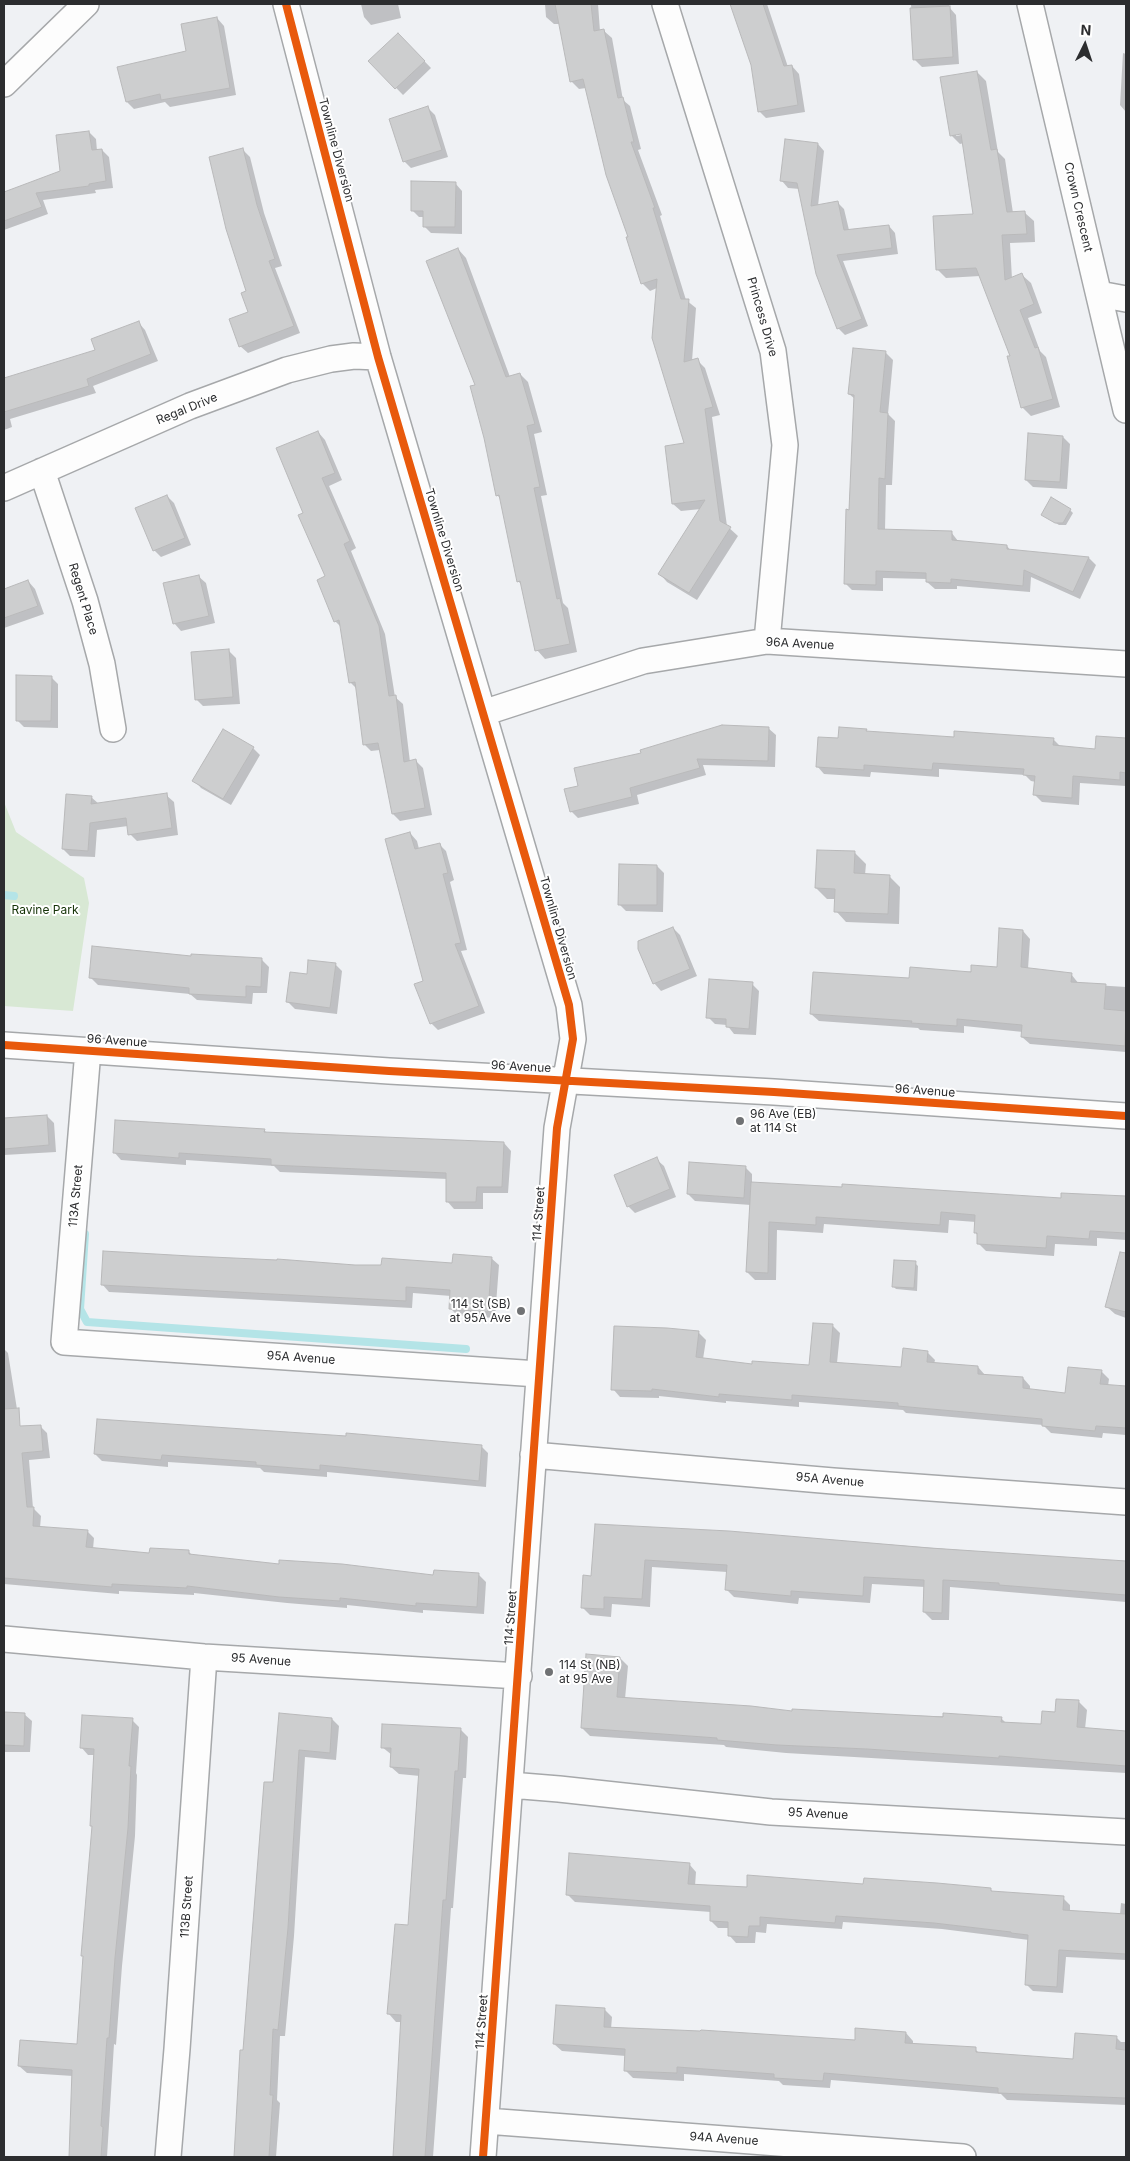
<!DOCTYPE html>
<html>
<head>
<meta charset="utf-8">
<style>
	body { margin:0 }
	#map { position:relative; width:1130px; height:2161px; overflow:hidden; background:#eff1f4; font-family:Inter,sans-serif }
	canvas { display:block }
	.frame { position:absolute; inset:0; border:5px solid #2c2d2f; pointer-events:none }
	.north { position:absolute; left:1060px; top:20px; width:50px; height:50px; -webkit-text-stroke:4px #fff; paint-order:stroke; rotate:4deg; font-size:14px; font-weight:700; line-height:20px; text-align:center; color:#2c2d2f }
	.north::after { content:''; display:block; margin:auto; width:18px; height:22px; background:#2c2d2f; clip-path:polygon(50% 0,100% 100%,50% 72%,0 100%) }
</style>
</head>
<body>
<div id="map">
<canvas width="1130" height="2161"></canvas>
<div class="frame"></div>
<div class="north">N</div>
</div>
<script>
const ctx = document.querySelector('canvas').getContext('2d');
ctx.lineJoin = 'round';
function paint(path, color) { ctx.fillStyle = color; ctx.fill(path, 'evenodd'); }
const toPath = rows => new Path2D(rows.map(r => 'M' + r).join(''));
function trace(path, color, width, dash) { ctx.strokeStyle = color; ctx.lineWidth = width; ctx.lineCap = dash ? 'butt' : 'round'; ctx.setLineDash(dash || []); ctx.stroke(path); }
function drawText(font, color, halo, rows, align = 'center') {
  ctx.font = font + ' Inter,sans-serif'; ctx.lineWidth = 4; ctx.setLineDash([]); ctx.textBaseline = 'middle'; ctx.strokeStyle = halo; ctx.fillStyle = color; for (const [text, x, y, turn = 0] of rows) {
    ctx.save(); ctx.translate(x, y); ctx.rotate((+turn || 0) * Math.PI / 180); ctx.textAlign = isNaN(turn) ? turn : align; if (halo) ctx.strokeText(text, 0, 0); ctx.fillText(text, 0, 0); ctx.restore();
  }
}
paint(toPath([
	[4,802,16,832,84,878,89,903,73,1011,4,1006]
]), '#d8e8d4');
paint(toPath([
	[361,4,398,4,401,18,371,25,364,17],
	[545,4,598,4,600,31,604,31,612,38,623,100,630,106,641,149,638,150,662,215,660,216,686,300,696,308,692,361,697,360,705,368,720,415,712,417,727,526,738,536,697,600,667,582,660,574,701,509,681,511,673,504,686,444,657,288,650,291,642,283,586,88,579,89,571,81,560,24,554,24,546,17],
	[731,4,767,4,788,67,792,66,799,74,805,112,766,118,759,111,752,65],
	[911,4,949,4,949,7,956,15,959,64,922,67,914,59],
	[217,18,224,26,236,95,170,107,165,102,134,109,127,102,188,52],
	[398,34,431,68,403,95,370,61],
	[1123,53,1126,54,1126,112,1120,105],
	[977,72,986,81,998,152,1005,159,1013,213,1025,213,1034,221,1035,242,1010,243,1012,279,1022,275,1031,283,1042,313,1028,318,1040,351,1046,357,1060,407,1031,416,1022,407,1011,356,980,276,946,278,937,269,975,215,964,143,960,144,951,135],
	[956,134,967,134,956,136],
	[428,108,435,115,448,157,411,168,404,161],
	[89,132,96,139,97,151,102,150,109,157,113,188,95,190,96,193,43,200,48,214,4,230,4,193,61,172],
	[818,144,824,151,818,206,837,202,844,209,849,230,889,226,895,233,898,254,843,261,868,326,845,335,839,329,817,273,800,189,788,188,782,181],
	[243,150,250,157,264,213,282,266,275,268,300,333,248,353,240,346,250,313],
	[455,183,462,191,462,234,431,233,424,226,424,217,419,217,412,210],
	[458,249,466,258,510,377,520,374,528,382,542,432,534,434,547,495,541,496,563,603,568,608,577,652,545,659,537,650,523,586,518,581,501,499,497,495,476,386],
	[138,322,145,330,158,361,93,386,96,393,10,419,12,427,4,430,4,384,29,378,96,351],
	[885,352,893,360,888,414,895,421,892,485,886,485,885,530,951,532,958,541,1007,546,1011,551,1089,558,1096,565,1080,599,1031,577,1030,592,957,586,957,589,935,589,927,582,927,579,883,578,883,591,852,590,845,583,855,399,849,394],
	[318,432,325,440,342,480,329,486,356,548,351,551,385,634,395,697,403,704,410,762,416,761,423,768,432,815,400,821,393,814,380,750,371,751,364,744,357,689,350,682,342,628,335,621,327,577,304,513],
	[1063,437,1070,444,1067,489,1033,487,1026,480],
	[167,496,174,503,191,545,161,557,154,550],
	[1070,510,1073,513,1066,525,1059,525,1043,515],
	[198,576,206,583,215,623,181,631,174,623],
	[28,581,35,589,44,614,4,628,4,590],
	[229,651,236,658,240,704,203,706,196,699],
	[51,677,58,684,58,728,24,727,17,720],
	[768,728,776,735,775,767,703,765,706,775,637,795,639,804,578,818,571,811,580,787,642,754],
	[866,730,868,732,955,738,1053,739,1061,747,1096,750,1097,737,1126,740,1126,786,1080,783,1079,805,1042,802,1035,795,1036,782,1031,781,1025,775,939,769,939,777,871,772,870,777,824,774,817,766,839,740],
	[253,748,260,755,231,805,201,788,194,780],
	[166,795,174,802,178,835,137,841,130,834,128,826,97,830,95,857,70,856,63,849,91,797,99,804],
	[410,833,417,841,419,849,439,844,446,851,454,880,450,882,467,950,461,951,485,1013,438,1030,431,1023,424,982],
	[855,853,866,864,865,875,889,876,900,887,899,924,846,922,836,911,836,899,827,899,816,888],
	[657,866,664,873,663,912,626,911,619,904],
	[673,928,680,935,697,976,661,991,654,983],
	[1023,931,1030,939,1028,969,1071,974,1079,984,1126,987,1126,1052,1030,1044,1022,1037,1023,1032,964,1026,964,1033,920,1030,918,1028,819,1021,811,1014,910,979,998,968],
	[262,960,269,967,267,993,253,993,252,1004,197,1000,190,994,98,985,91,978],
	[335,964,342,971,337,1014,295,1009,288,1002,308,976],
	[752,984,759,991,756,1035,734,1034,727,1025,715,1024,708,1017],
	[47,1116,54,1123,56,1152,4,1155,4,1119],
	[264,1130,267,1133,504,1143,511,1151,508,1193,483,1193,483,1209,454,1209,447,1201,448,1179,280,1172,274,1166,186,1160,186,1165,121,1160,114,1152],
	[656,1159,664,1166,676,1197,635,1213,628,1206],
	[745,1167,752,1174,752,1184,1062,1199,1062,1194,1126,1197,1126,1240,1097,1238,1097,1246,1055,1244,1054,1256,986,1251,978,1243,978,1236,975,1232,976,1222,949,1220,948,1233,824,1224,823,1233,777,1230,776,1280,755,1280,747,1272,751,1205,695,1201,688,1194],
	[491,1258,499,1265,495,1318,458,1316,450,1308,451,1296,413,1293,412,1308,109,1292,102,1284,355,1266,454,1264],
	[915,1263,918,1266,917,1291,896,1289,893,1286],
	[1115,1275,1126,1278,1126,1318,1115,1314,1106,1306],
	[833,1326,840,1333,837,1363,902,1368,927,1352,935,1360,934,1364,978,1367,985,1375,1023,1378,1030,1386,1030,1390,1066,1394,1101,1371,1109,1379,1108,1386,1126,1387,1126,1435,1103,1433,1102,1438,1051,1433,1043,1425,906,1413,903,1410,799,1402,799,1407,726,1401,726,1403,659,1396,659,1398,620,1397,613,1389,698,1332,706,1340,703,1359,753,1365,810,1366],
	[4,1349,8,1353,20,1428,40,1426,47,1433,50,1458,29,1460,33,1508,41,1516,40,1528,87,1531,94,1538,93,1549,150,1554,189,1552,193,1556,280,1565,434,1577,479,1575,486,1582,484,1614,423,1610,423,1613,347,1605,347,1608,287,1603,194,1593,194,1595,119,1591,119,1594,4,1584],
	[481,1446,488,1453,486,1487,327,1472,327,1477,264,1472,260,1468,168,1462,168,1467,102,1461,95,1454],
	[729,1532,1126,1563,1126,1602,950,1587,949,1620,932,1620,924,1612,925,1587,872,1584,870,1603,799,1598,798,1604,734,1597,726,1589,727,1572,652,1567,650,1607,612,1604,611,1617,590,1615,582,1607,592,1577],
	[620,1658,628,1666,625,1699,793,1712,1001,1718,1006,1723,1042,1725,1056,1713,1079,1702,1087,1710,1085,1729,1126,1732,1126,1773,786,1753,726,1747,724,1745,590,1736,582,1728],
	[4,1714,24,1714,32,1721,30,1752,4,1752],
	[280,1715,332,1719,339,1726,336,1760,305,1757,294,1936,285,2036,280,2036,277,2100,280,2103,276,2157,236,2157,241,2051,245,2051],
	[132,1720,139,1727,136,1773,137,1775,135,1836,122,1966,116,2045,114,2044,107,2157,70,2157,73,2076,27,2073,19,2066,78,2045,84,1957,82,1955,93,1827,91,1826,94,1755,88,1755,81,1747],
	[460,1729,468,1737,466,1778,463,1778,453,1908,451,1908,433,2157,394,2157,401,2022,396,2022,389,2014,409,1926,420,1776,399,1774,391,1767,392,1755,382,1747],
	[689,1864,696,1872,695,1886,748,1888,864,1886,990,1889,994,1893,1063,1898,1070,1905,1070,1912,1120,1914,1121,1903,1126,1904,1126,1960,1066,1957,1063,1993,1033,1991,1026,1984,1029,1940,942,1929,843,1922,842,1929,767,1924,766,1933,756,1932,755,1943,736,1943,729,1935,729,1928,718,1928,711,1921,711,1912,575,1902,568,1895],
	[604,2009,612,2017,611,2029,856,2041,906,2033,913,2041,913,2044,975,2049,980,2054,1074,2060,1116,2037,1121,2042,1126,2042,1126,2105,1007,2100,1001,2094,831,2080,830,2088,783,2085,779,2081,684,2074,684,2081,633,2078,625,2070,626,2056,562,2051,554,2044]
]), '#0003');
trace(toPath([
	[4,895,14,896],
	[85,1234,80,1309,87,1322,466,1349]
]), '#b4e4e7', 8);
const building = toPath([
	[555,4,591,4,594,31,604,29,618,98,623,97,634,142,631,142,655,208,653,208,681,299,689,299,684,362,698,358,713,407,705,409,720,521,731,527,689,593,658,574,705,500,672,504,665,446,684,443,652,338,657,279,641,284,626,237,628,237,606,175,583,79,570,82,555,4],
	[730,4,763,4,784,66,792,65,798,105,758,112,751,65,730,4],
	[950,6,953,57,913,60,910,8,950,6],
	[217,17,230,88,161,100,160,94,126,102,117,67,186,51,181,24,217,17],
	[398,33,425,61,395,89,368,61,398,33],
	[977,71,991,150,997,149,1007,212,1025,211,1027,234,1002,235,1005,280,1022,273,1034,304,1020,310,1035,348,1038,347,1053,399,1021,408,1007,356,1010,356,976,268,936,270,933,216,973,214,961,134,950,136,940,77,977,71],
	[428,106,442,150,403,162,389,119,428,106],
	[89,131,92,150,102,149,106,181,89,184,89,186,36,193,42,207,4,221,4,192,60,171,56,135,89,131],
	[785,139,818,143,811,206,838,201,844,230,889,225,892,248,837,255,862,319,837,329,816,274,797,183,780,181,785,139],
	[243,148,257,205,275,259,269,261,294,326,239,347,229,319,248,312,241,293,246,291,226,229,209,157,243,148],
	[411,181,456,182,455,227,423,227,423,211,411,211,411,181],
	[458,248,506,377,520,373,535,424,527,426,540,487,534,488,557,599,560,598,570,644,535,651,520,581,517,582,499,495,496,496,484,438,470,386,475,385,426,261,458,248],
	[139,321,151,354,87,379,89,386,4,412,4,378,95,350,91,339,139,321],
	[853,348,886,351,880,412,888,413,885,479,879,478,878,529,952,531,952,540,1007,545,1007,549,1089,557,1073,592,1024,570,1023,586,951,579,951,583,926,582,926,573,876,571,876,585,844,584,846,509,849,510,854,395,848,394,853,348],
	[318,431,335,473,322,478,350,541,344,544,379,626,389,696,396,695,404,762,416,759,425,808,392,814,378,743,363,745,355,682,349,683,339,620,334,622,317,580,325,576,298,515,303,513,276,448,318,431],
	[1028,433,1063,436,1060,482,1025,480,1028,433],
	[167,495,185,538,153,551,135,508,167,495],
	[1051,497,1071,509,1063,523,1055,523,1041,515,1051,497],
	[199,575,209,616,173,624,163,583,199,575],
	[28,580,38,606,4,618,4,589,28,580],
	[229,649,233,697,195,700,191,652,229,649],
	[16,675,52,676,51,721,16,721,16,675],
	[722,725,769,727,768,761,697,759,700,768,630,788,632,797,570,812,564,789,578,786,574,768,641,753,640,750,722,725],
	[839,727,867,729,866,731,954,737,954,731,1054,738,1053,745,1095,749,1096,736,1126,738,1126,773,1120,772,1120,780,1073,776,1072,798,1033,795,1035,776,1023,775,1024,769,933,763,932,770,864,765,864,770,816,767,818,737,838,738,839,727],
	[223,729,254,747,223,799,192,781,223,729],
	[167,793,172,828,128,835,126,818,90,823,88,851,62,849,66,794,92,796,91,804,167,793],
	[410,832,415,849,440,843,448,873,443,874,461,943,455,944,479,1006,430,1024,414,984,423,981,385,839,410,832],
	[817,850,855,851,854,873,890,875,888,914,834,912,835,889,815,888,817,850],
	[619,864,657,865,657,905,618,905,619,864],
	[673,927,690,969,653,984,638,949,638,941,673,927],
	[999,928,1023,930,1021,967,1072,973,1071,982,1106,984,1104,1009,1126,1011,1125,1046,1021,1037,1022,1025,957,1019,957,1026,911,1023,912,1021,810,1014,813,972,909,978,910,967,971,972,971,965,997,967,999,928],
	[92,946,191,956,191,954,262,958,261,987,246,986,246,997,189,994,189,988,89,978,92,946],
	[308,960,336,963,330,1008,286,1002,290,972,307,974,308,960],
	[709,979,753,982,749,1029,726,1027,726,1019,706,1018,709,979],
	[47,1115,49,1145,4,1149,4,1118,47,1115],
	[115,1120,265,1129,264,1132,504,1142,502,1187,477,1187,476,1202,446,1202,446,1173,271,1165,271,1159,179,1153,179,1158,113,1153,115,1120],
	[657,1157,670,1189,627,1207,614,1175,657,1157],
	[689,1162,746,1166,744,1198,687,1194,689,1162],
	[751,1182,842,1187,842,1184,1061,1198,1061,1193,1126,1196,1126,1233,1090,1231,1089,1239,1047,1236,1046,1248,977,1244,977,1233,974,1233,975,1215,941,1212,940,1225,816,1217,816,1225,769,1222,768,1273,746,1272,751,1182],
	[103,1251,190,1256,277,1260,277,1259,355,1265,381,1265,382,1258,452,1263,453,1254,492,1257,488,1312,449,1309,450,1290,406,1287,406,1301,101,1285,103,1251],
	[1120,1252,1126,1253,1126,1312,1105,1307,1120,1252],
	[894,1260,916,1261,914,1288,892,1287,894,1260],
	[813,1323,833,1324,830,1362,901,1367,903,1348,928,1351,927,1362,978,1366,978,1374,1023,1377,1023,1388,1065,1393,1068,1367,1102,1370,1100,1384,1126,1386,1126,1428,1096,1426,1095,1431,1042,1426,1042,1419,898,1406,898,1403,792,1395,792,1400,719,1394,719,1397,652,1389,652,1391,611,1390,614,1326,667,1328,699,1331,696,1357,752,1364,752,1361,809,1365,813,1323],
	[19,1408,20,1426,41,1425,43,1451,22,1453,27,1507,34,1507,33,1526,88,1530,86,1547,149,1553,150,1548,189,1550,189,1554,279,1564,279,1560,342,1564,433,1575,434,1570,479,1573,477,1607,416,1603,416,1606,340,1598,340,1601,279,1597,187,1586,187,1588,112,1584,112,1587,4,1578,4,1409,19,1408],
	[97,1419,346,1436,346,1433,482,1445,479,1481,320,1465,320,1470,256,1465,256,1462,162,1455,161,1460,94,1454,97,1419],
	[595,1524,729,1531,930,1548,1126,1561,1126,1595,999,1585,999,1583,943,1580,942,1613,923,1612,924,1580,864,1577,863,1596,791,1591,791,1596,725,1590,727,1565,645,1560,642,1599,604,1597,604,1609,581,1608,583,1575,591,1576,595,1524],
	[586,1654,620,1657,617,1697,751,1706,792,1711,792,1709,943,1717,943,1713,1002,1717,1001,1722,1041,1724,1042,1711,1055,1712,1056,1699,1079,1700,1077,1727,1126,1731,1126,1766,999,1756,999,1758,867,1749,777,1745,717,1740,717,1738,581,1728,586,1654],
	[4,1712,25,1713,24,1746,4,1745,4,1712],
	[279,1713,332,1718,330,1753,299,1750,288,1928,278,2030,273,2029,270,2095,273,2095,269,2157,234,2157,240,2050,243,2050,264,1782,273,1782,279,1713],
	[82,1715,133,1718,129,1766,131,1766,128,1828,115,1958,109,2038,107,2038,101,2126,103,2127,101,2157,69,2157,72,2070,18,2066,20,2040,77,2044,83,1956,81,1956,92,1826,90,1826,94,1749,80,1748,82,1715],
	[382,1724,461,1728,458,1771,455,1771,446,1900,443,1900,425,2157,393,2157,401,2015,387,2014,395,1924,408,1925,419,1769,390,1767,391,1748,381,1748,382,1724],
	[569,1853,690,1863,688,1884,747,1887,747,1875,863,1884,864,1878,937,1883,991,1888,991,1891,1064,1896,1063,1910,1126,1914,1126,1954,1059,1950,1057,1987,1025,1985,1028,1935,1011,1933,1011,1932,934,1923,836,1916,835,1923,760,1917,760,1926,749,1926,748,1937,728,1936,728,1922,710,1921,710,1906,566,1895,569,1853],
	[556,2005,605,2008,604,2027,700,2031,701,2030,855,2040,855,2028,906,2032,905,2043,976,2047,976,2052,1073,2059,1075,2033,1117,2036,1116,2049,1126,2050,1126,2098,998,2093,998,2088,824,2073,823,2081,774,2078,774,2074,677,2067,677,2073,624,2071,625,2049,553,2044,556,2005]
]);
paint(building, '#cdcecf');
trace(building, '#b9b9ba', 1);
const minor = toPath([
	[286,4,378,357,569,1005,573,1039,557,1128,483,2157],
	[665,4,773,351,785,445,767,641],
	[1030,4,1126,410],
	[4,84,86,4],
	[1099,294,1126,299],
	[42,471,85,601,102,664,113,729],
	[4,488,190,406,287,370,331,359,354,356,378,357],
	[483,713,643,661,767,641,1126,664],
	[4,1045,389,1071,774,1092,1126,1116],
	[88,1050,64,1342,538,1374],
	[533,1455,833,1481,1126,1502],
	[4,1639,204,1657,519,1676],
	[510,1785,559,1789,771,1812,1126,1832],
	[486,2121,963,2157],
	[168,2157,177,2049,204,1657]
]);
trace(minor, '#a6a8aa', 28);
trace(minor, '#fdfdfd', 25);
trace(toPath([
	[286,4,378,357,569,1005,573,1039,557,1128,483,2157],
	[4,1045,389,1071,774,1092,1126,1116]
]), '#e8590c', 8);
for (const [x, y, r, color] of [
	[740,1121,5,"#707274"],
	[521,1311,5,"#707274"],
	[549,1672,5,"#707274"]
]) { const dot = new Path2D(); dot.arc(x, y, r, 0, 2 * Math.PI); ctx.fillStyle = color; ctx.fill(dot); trace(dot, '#fff', 2); }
drawText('12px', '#2c2d2f', '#fff', [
	["Townline Diversion",336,150,75],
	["Crown Crescent",1078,207,77],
	["Princess Drive",762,317,74],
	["Regal Drive",187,409,-22],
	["Townline Diversion",444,540,73],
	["Regent Place",83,599,73],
	["96A Avenue",800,644,3],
	["Townline Diversion",558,928,74],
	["96 Avenue",117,1041,4],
	["96 Avenue",521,1067,3],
	["96 Avenue",925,1091,4],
	["113A Street",76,1196,-85],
	["114 Street",539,1214,-86],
	["95A Avenue",301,1358,4],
	["95A Avenue",830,1480,5],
	["114 Street",511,1618,-86],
	["95 Avenue",261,1660,4],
	["95 Avenue",818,1814,3],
	["113B Street",187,1907,-86],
	["114 Street",482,2022,-86],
	["94A Avenue",724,2139,4]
]);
drawText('12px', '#153307', '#fff', [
	["Ravine Park",45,910]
]);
drawText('12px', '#2c2d2f', '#fff', [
	["96 Ave (EB)",750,1114],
	["at 114 St",750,1128],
	["114 St (SB)",511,1304,"right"],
	["at 95A Ave",511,1318,"right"],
	["114 St (NB)",559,1665],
	["at 95 Ave",559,1679]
], 'left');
</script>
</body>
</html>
